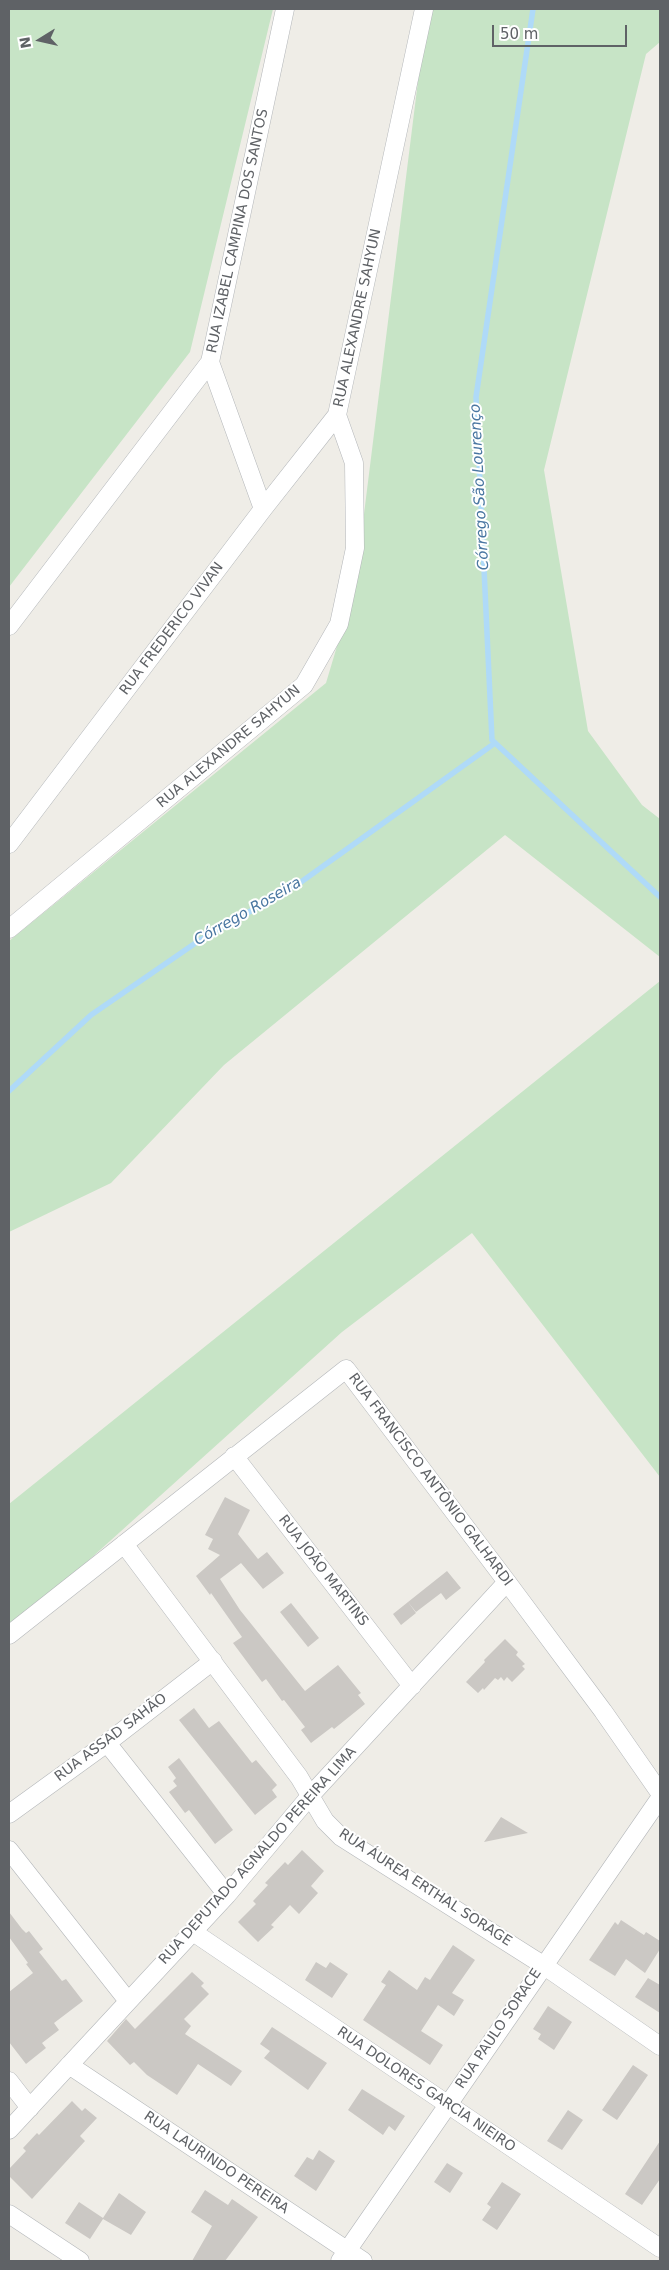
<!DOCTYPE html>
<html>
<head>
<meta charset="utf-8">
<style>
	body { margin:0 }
	#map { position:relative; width:669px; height:2270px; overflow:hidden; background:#efede7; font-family:"DejaVu Sans",sans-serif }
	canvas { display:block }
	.frame { position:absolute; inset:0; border:10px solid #5f6266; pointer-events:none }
	.north { position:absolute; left:15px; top:15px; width:50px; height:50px; -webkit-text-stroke:4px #fff; paint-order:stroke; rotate:260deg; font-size:14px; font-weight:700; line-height:20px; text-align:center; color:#5f6266 }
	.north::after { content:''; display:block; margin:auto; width:18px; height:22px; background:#5f6266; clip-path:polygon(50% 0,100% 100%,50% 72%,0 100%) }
	.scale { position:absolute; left:492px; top:25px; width:135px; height:22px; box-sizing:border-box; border:2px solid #5f6266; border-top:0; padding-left:6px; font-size:15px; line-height:18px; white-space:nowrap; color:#5f6266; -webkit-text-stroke:4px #fff; paint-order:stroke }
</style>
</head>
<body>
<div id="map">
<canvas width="669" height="2270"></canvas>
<div class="frame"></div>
<div class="north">N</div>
<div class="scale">50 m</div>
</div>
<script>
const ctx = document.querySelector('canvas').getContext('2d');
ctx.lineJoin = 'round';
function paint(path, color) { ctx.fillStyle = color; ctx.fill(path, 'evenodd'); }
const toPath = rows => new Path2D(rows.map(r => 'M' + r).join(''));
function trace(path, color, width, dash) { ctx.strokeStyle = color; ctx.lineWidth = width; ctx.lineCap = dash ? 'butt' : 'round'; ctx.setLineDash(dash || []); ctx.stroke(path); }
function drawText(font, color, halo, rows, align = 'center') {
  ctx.font = font + ' "DejaVu Sans",sans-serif'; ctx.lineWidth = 4; ctx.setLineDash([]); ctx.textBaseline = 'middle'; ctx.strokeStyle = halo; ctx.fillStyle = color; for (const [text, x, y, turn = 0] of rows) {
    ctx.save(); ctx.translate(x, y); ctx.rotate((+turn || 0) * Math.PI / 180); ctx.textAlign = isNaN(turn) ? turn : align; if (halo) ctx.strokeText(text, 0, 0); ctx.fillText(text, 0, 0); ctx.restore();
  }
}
paint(toPath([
	[9,9,273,9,190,352,9,587],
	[427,9,660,9,660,42,646,54,544,470,588,731,642,805,660,819,660,957,505,835,224,1065,111,1183,9,1232,9,941,326,683,355,586],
	[660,981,660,1477,472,1233,342,1332,9,1632,9,1504]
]), '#c7e4c6');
trace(toPath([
	[533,9,476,397,492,740,660,897],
	[9,1091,91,1015,197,942,301,882,495,743]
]), '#afdaf8', 5.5);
paint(toPath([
	[225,1497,250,1510,238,1534,258,1559,267,1552,284,1573,263,1589,241,1563,220,1579,240,1610,305,1691,338,1665,361,1693,358,1695,365,1704,334,1729,332,1727,311,1743,301,1730,305,1727,284,1700,282,1701,266,1679,262,1682,233,1643,242,1637,211,1593,210,1595,196,1576,220,1555,208,1549,213,1539,205,1535],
	[447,1571,461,1588,446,1600,441,1593,416,1612,408,1602],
	[408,1602,416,1613,401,1625,393,1614],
	[291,1603,319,1638,308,1647,280,1612],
	[505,1639,518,1652,516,1655,525,1664,522,1666,525,1669,512,1682,507,1677,504,1681,501,1677,498,1680,495,1678,484,1690,483,1688,478,1693,466,1682,485,1662,484,1660],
	[194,1708,209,1728,219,1721,252,1763,256,1760,277,1785,272,1790,277,1797,255,1815,179,1720],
	[179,1758,233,1830,215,1844,189,1810,185,1813,169,1792,177,1786,173,1781,176,1778,168,1767],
	[501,1817,528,1833,484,1842],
	[302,1850,324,1871,311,1886,318,1893,299,1914,290,1905,271,1925,274,1927,258,1942,238,1922,256,1904,253,1901,268,1885,265,1883,285,1862,288,1865],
	[9,1912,22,1929,26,1933,29,1931,43,1949,39,1952,62,1981,66,1979,83,2001,54,2023,59,2030,42,2043,46,2048,26,2064,9,2042,9,1992,33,1973,26,1964,28,1963,9,1937],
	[621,1920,644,1935,646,1932,660,1941,660,1949,645,1973,626,1959,615,1976,589,1960,615,1922,618,1925],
	[453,1945,475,1960,452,1993,464,2000,454,2016,438,2005,421,2031,443,2045,430,2065,363,2020,386,1985,381,1982,389,1970,417,1990,425,1977,430,1980],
	[316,1962,326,1968,330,1962,348,1974,332,1998,305,1980],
	[192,1972,204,1983,201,1986,209,1994,184,2019,191,2026,185,2034,242,2071,231,2086,198,2064,177,2095,147,2075,134,2062,130,2065,107,2041,126,2019,135,2029],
	[648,1978,660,1985,660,2013,635,1997],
	[548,2006,572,2022,554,2050,538,2039,541,2034,533,2029],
	[272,2027,327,2063,308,2090,264,2058,270,2051,260,2044],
	[633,2065,648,2075,617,2120,602,2110],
	[362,2089,405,2116,395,2131,389,2126,383,2135,348,2110],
	[72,2101,82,2111,85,2108,97,2118,80,2136,85,2141,32,2199,9,2176,9,2169,26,2151,23,2148,37,2133,39,2135],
	[568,2110,583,2120,562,2150,547,2141],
	[660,2141,660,2179,642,2205,625,2194],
	[319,2150,335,2161,316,2191,294,2176,307,2157,313,2160],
	[447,2163,463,2173,450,2193,434,2182],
	[502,2182,521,2194,497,2230,482,2220,491,2207,487,2204],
	[205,2190,228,2205,232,2199,258,2217,225,2261,192,2261,212,2226,191,2212],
	[119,2193,146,2212,131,2235,103,2219,90,2239,65,2223,79,2202,103,2218]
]), '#cbc8c4');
const minor = toPath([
	[210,362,263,509],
	[9,626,210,362,285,9],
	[9,844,263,509,337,415],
	[9,929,304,685,339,624,355,548,354,463,337,415,424,9],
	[234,1456,412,1686],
	[124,1544,299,1777,325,1821,341,1837,543,1965,660,2046],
	[9,1635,346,1369,507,1582,603,1711,660,1793],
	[107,1743,227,1895],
	[9,1814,107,1743,213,1661],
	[9,1850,128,2001],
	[193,1932,660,2248],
	[69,2065,363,2261],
	[9,2081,30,2108],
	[9,2130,227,1895,310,1796,507,1582],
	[9,2214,80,2261],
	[340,2261,660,1798]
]);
trace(minor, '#b4b7ba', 19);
trace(minor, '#fff', 18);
drawText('14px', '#5f6266', '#fff', [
	["RUA IZABEL CAMPINA DOS SANTOS",238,231,-78],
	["RUA ALEXANDRE SAHYUN",358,318,-78],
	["RUA FREDERICO VIVAN",172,629,-53],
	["RUA ALEXANDRE SAHYUN",229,747,-40],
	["RUA FRANCISCO ANTÔNIO GALHARDI",430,1480,53],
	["RUA JOÃO MARTINS",323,1571,52],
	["RUA ASSAD SAHÃO",111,1738,-37],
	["RUA DEPUTADO AGNALDO PEREIRA LIMA",258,1856,-48],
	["RUA ÁUREA ERTHAL SORAGE",425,1888,33],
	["RUA PAULO SORACE",499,2029,-56],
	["RUA DOLORES GARCIA NIEIRO",426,2090,34],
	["RUA LAURINDO PEREIRA",216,2163,34]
]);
drawText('italic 15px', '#4976a1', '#fff', [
	["Córrego São Lourenço",480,487,-93],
	["Córrego Roseira",248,912,-30]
]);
</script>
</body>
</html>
